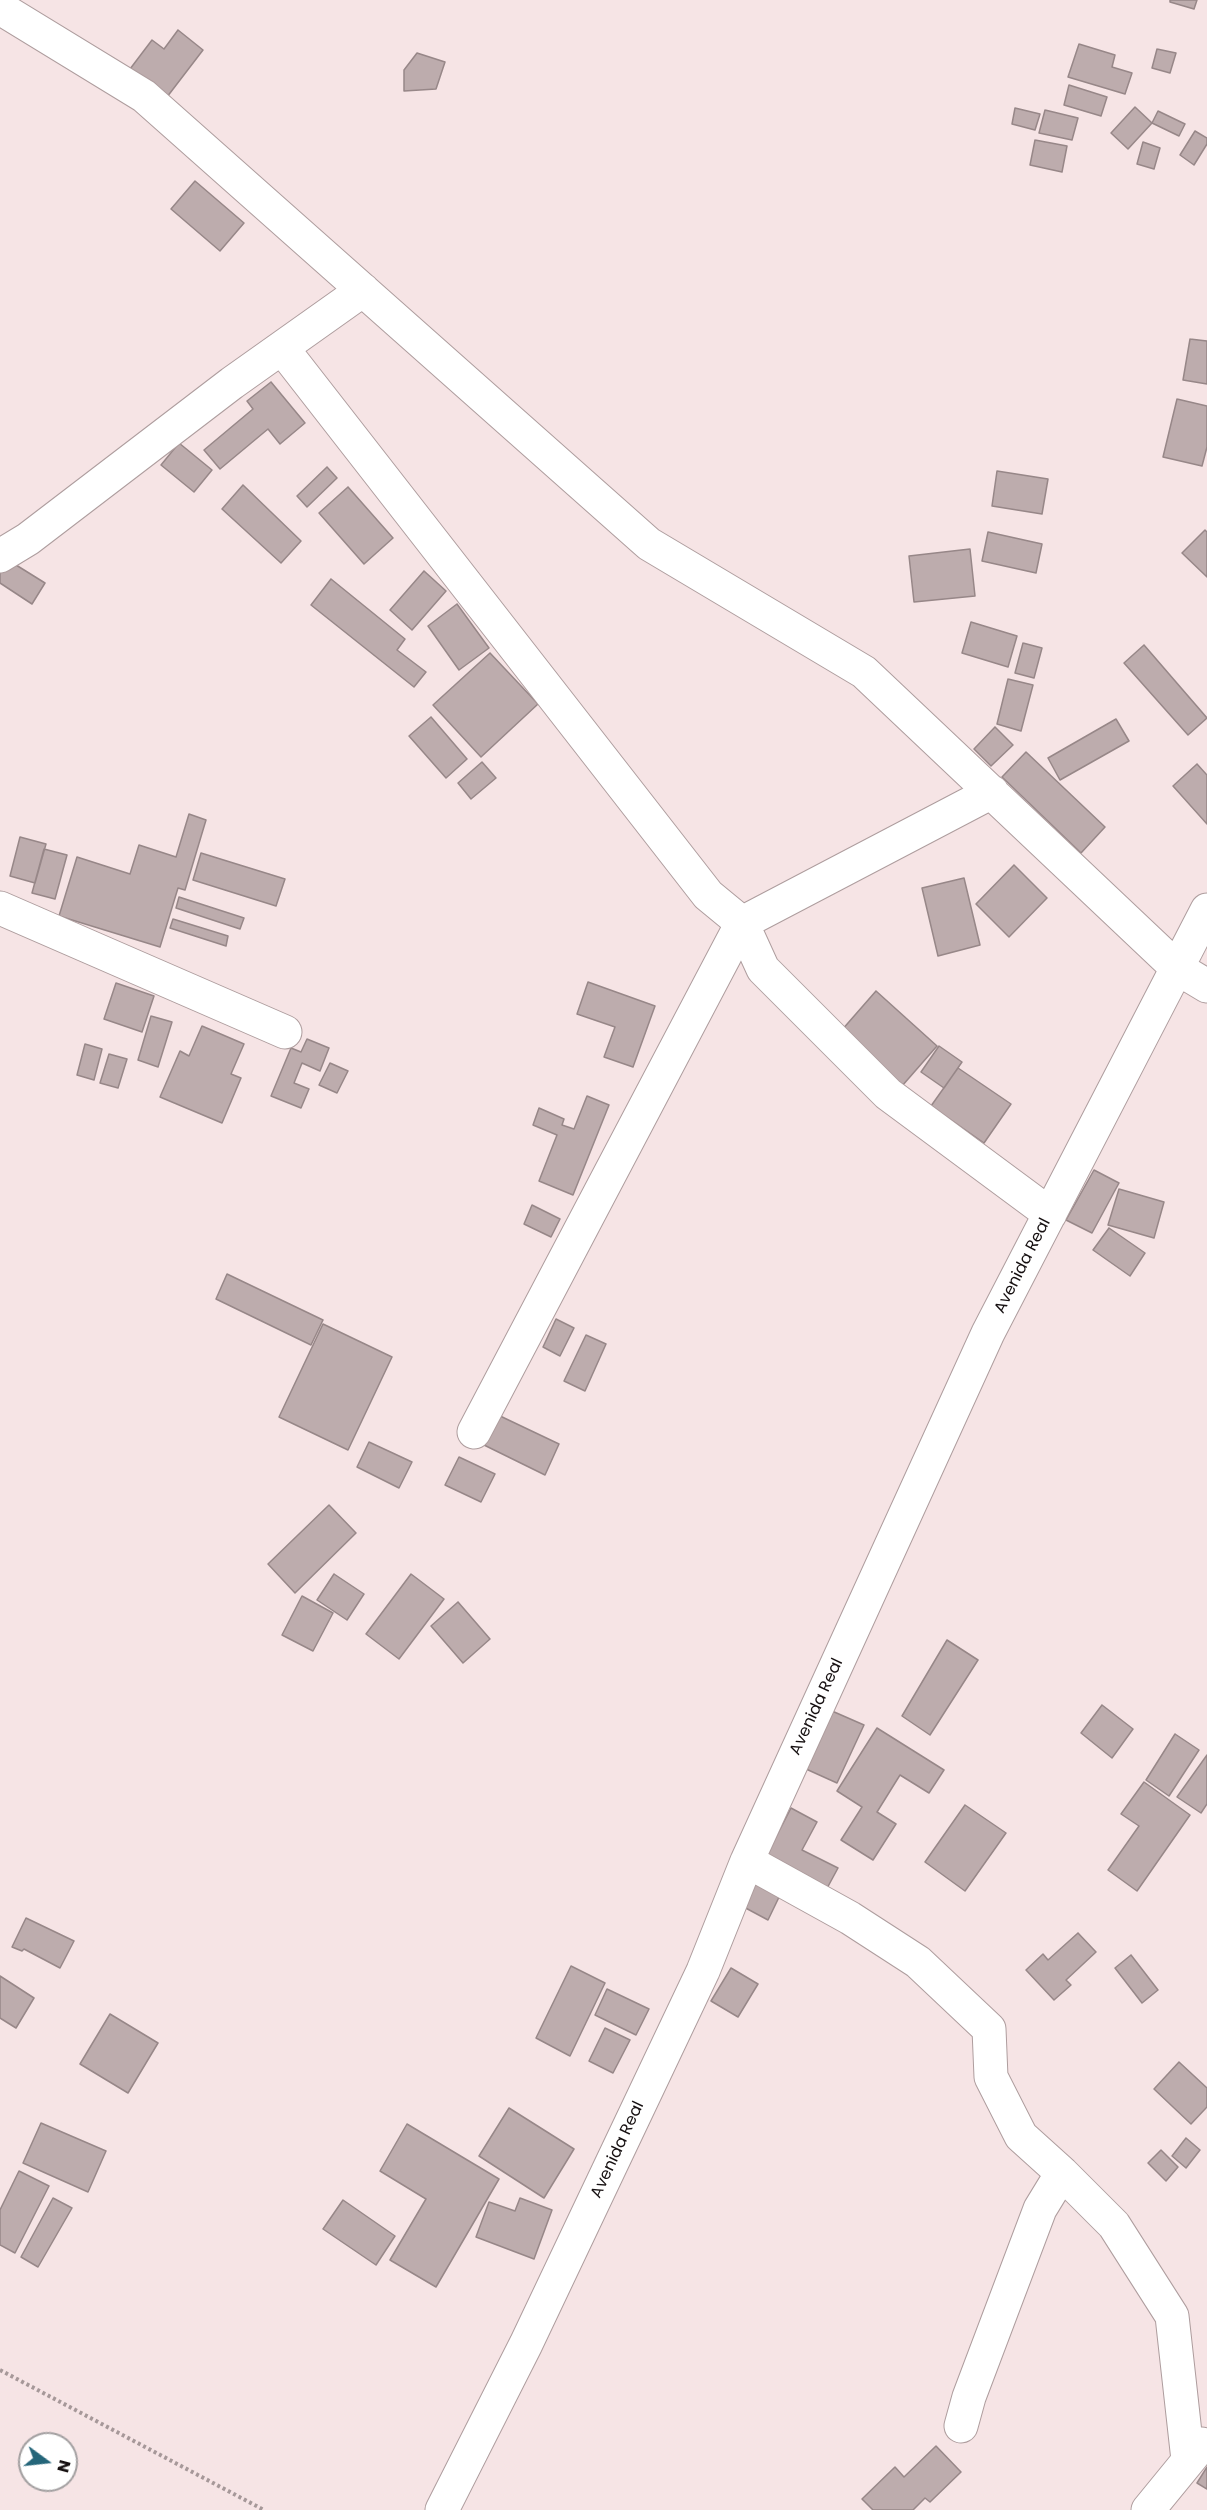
<!DOCTYPE html>
<html>
<head>
<meta charset="utf-8">
<style>
	body { margin:0 }
	#map { position:relative; width:1207px; height:2510px; overflow:hidden; background:#f6e4e5; font-family:Poppins,sans-serif }
	canvas { display:block }
	.north { position:absolute; left:18px; top:2432px; width:60px; height:60px; box-sizing:border-box; background:#fff; border:2px solid #a29fa0; border-radius:50%; rotate:105deg; font-size:16px; font-weight:700; line-height:24px; text-align:center; color:#161011 }
	.north::after { content:''; display:block; margin:auto; width:21px; height:27px; background:#25667a; clip-path:polygon(50% 0,100% 100%,50% 72%,0 100%) }
</style>
</head>
<body>
<div id="map">
<canvas width="1207" height="2510"></canvas>
<div class="north">N</div>
</div>
<script>
const ctx = document.querySelector('canvas').getContext('2d');
ctx.lineJoin = 'round';
function paint(path, color) { ctx.fillStyle = color; ctx.fill(path, 'evenodd'); }
const toPath = rows => new Path2D(rows.map(r => 'M' + r).join(''));
function trace(path, color, width, dash) { ctx.strokeStyle = color; ctx.lineWidth = width; ctx.lineCap = dash ? 'butt' : 'round'; ctx.setLineDash(dash || []); ctx.stroke(path); }
function drawText(font, color, halo, rows, align = 'center') {
  ctx.font = font + ' Poppins,sans-serif'; ctx.lineWidth = 4.5; ctx.setLineDash([]); ctx.textBaseline = 'middle'; ctx.strokeStyle = halo; ctx.fillStyle = color; for (const [text, x, y, turn = 0] of rows) {
    ctx.save(); ctx.translate(x, y); ctx.rotate((+turn || 0) * Math.PI / 180); ctx.textAlign = isNaN(turn) ? turn : align; if (halo) ctx.strokeText(text, 0, 0); ctx.fillText(text, 0, 0); ctx.restore();
  }
}
const building = toPath([
	[1170,0,1197,0,1194,9,1170,2,1170,0],
	[178,30,203,50,167,97,130,69,152,40,164,49,178,30],
	[1079,44,1115,55,1112,67,1132,73,1125,94,1068,77,1079,44],
	[1157,49,1176,53,1170,73,1152,68,1157,49],
	[417,53,445,62,436,89,404,91,404,70,417,53],
	[1069,85,1107,97,1101,116,1064,105,1069,85],
	[1135,107,1152,123,1128,149,1111,133,1135,107],
	[1015,108,1040,114,1035,130,1012,124,1015,108],
	[1045,110,1078,118,1072,140,1039,133,1045,110],
	[1158,111,1185,124,1179,136,1152,123,1158,111],
	[1195,131,1207,138,1207,144,1194,165,1180,155,1195,131],
	[1035,140,1067,146,1062,172,1030,165,1035,140],
	[1143,142,1160,148,1154,169,1137,164,1143,142],
	[195,181,244,223,220,251,171,209,195,181],
	[1190,339,1207,341,1207,384,1183,380,1190,339],
	[271,382,305,423,280,444,268,429,220,469,204,450,253,409,247,401,271,382],
	[1177,399,1207,406,1207,447,1202,466,1163,457,1177,399],
	[179,443,212,470,194,492,161,465,179,443],
	[327,467,337,478,307,507,297,496,327,467],
	[997,471,1048,479,1042,514,992,506,997,471],
	[243,485,301,541,281,563,222,509,243,485],
	[348,487,393,538,364,564,319,513,348,487],
	[1205,530,1207,532,1207,577,1182,553,1205,530],
	[988,532,1042,544,1036,573,982,561,988,532],
	[970,549,975,596,914,602,909,556,970,549],
	[8,560,45,583,32,604,0,583,0,573,8,560],
	[424,571,446,591,412,630,390,610,424,571],
	[331,579,405,639,397,650,426,672,414,687,311,605,331,579],
	[457,604,489,648,459,670,428,626,457,604],
	[971,622,1017,636,1008,667,962,653,971,622],
	[1023,643,1042,648,1034,678,1015,673,1023,643],
	[1144,645,1207,718,1188,735,1124,663,1144,645],
	[490,653,538,704,481,757,433,705,490,653],
	[1008,679,1033,685,1021,731,997,724,1008,679],
	[431,717,467,759,446,778,409,736,431,717],
	[1116,719,1129,741,1060,780,1048,758,1116,719],
	[995,727,1013,745,991,766,974,749,995,727],
	[1026,752,1105,827,1081,853,1002,777,1026,752],
	[482,762,496,778,471,799,458,783,482,762],
	[1197,764,1207,775,1207,824,1173,786,1197,764],
	[189,814,206,820,185,890,178,888,160,947,59,916,77,857,130,874,139,845,176,857,189,814],
	[20,837,46,844,35,883,10,876,20,837],
	[44,849,67,855,55,899,32,893,44,849],
	[201,853,285,879,276,906,193,880,201,853],
	[1014,865,1047,898,1009,937,976,904,1014,865],
	[964,878,980,945,938,956,922,888,964,878],
	[179,897,244,918,240,929,176,908,179,897],
	[173,919,228,936,226,946,170,928,173,919],
	[588,982,655,1006,633,1067,604,1057,615,1027,577,1014,588,982],
	[116,983,154,996,142,1032,104,1019,116,983],
	[876,991,937,1046,902,1086,841,1031,876,991],
	[151,1016,172,1022,158,1067,138,1060,151,1016],
	[202,1026,244,1044,231,1074,241,1078,222,1123,160,1097,180,1051,189,1056,202,1026],
	[307,1039,329,1048,320,1071,302,1063,294,1083,309,1089,301,1108,271,1096,291,1048,301,1052,307,1039],
	[85,1044,102,1049,94,1080,77,1075,85,1044],
	[939,1046,962,1062,944,1088,921,1072,939,1046],
	[109,1054,127,1059,118,1088,100,1083,109,1054],
	[330,1063,348,1071,337,1093,319,1085,330,1063],
	[958,1068,1011,1104,984,1143,931,1106,958,1068],
	[587,1096,609,1105,573,1195,539,1181,557,1135,533,1125,539,1108,564,1119,562,1125,574,1129,587,1096],
	[1094,1170,1119,1183,1092,1233,1066,1220,1094,1170],
	[1119,1189,1164,1202,1154,1238,1108,1225,1119,1189],
	[532,1205,560,1219,551,1237,524,1224,532,1205],
	[1109,1228,1145,1253,1130,1276,1093,1250,1109,1228],
	[227,1274,323,1320,311,1345,216,1299,227,1274],
	[556,1319,574,1328,560,1356,543,1347,556,1319],
	[323,1324,392,1357,348,1450,279,1417,323,1324],
	[586,1335,606,1344,585,1391,564,1381,586,1335],
	[498,1415,559,1444,545,1475,484,1445,498,1415],
	[369,1442,412,1462,399,1488,357,1467,369,1442],
	[459,1457,495,1474,481,1502,445,1485,459,1457],
	[329,1505,356,1533,295,1593,268,1564,329,1505],
	[334,1574,364,1594,347,1620,317,1600,334,1574],
	[411,1574,444,1599,399,1659,366,1634,411,1574],
	[302,1596,333,1613,313,1651,282,1635,302,1596],
	[458,1602,490,1639,463,1663,431,1626,458,1602],
	[947,1640,978,1660,930,1735,902,1716,947,1640],
	[1102,1705,1133,1729,1112,1758,1081,1733,1102,1705],
	[832,1711,864,1725,837,1783,806,1769,832,1711],
	[877,1728,944,1770,929,1793,900,1775,877,1812,896,1824,873,1860,841,1840,862,1807,837,1791,877,1728],
	[1175,1734,1199,1750,1169,1796,1146,1780,1175,1734],
	[1207,1755,1207,1804,1201,1813,1177,1797,1207,1755],
	[1144,1782,1190,1815,1137,1891,1108,1870,1139,1826,1121,1814,1144,1782],
	[965,1805,1006,1833,965,1891,925,1862,965,1805],
	[791,1808,817,1822,802,1850,838,1868,825,1892,764,1860,791,1808],
	[754,1877,782,1891,768,1920,740,1905,754,1877],
	[26,1918,74,1941,60,1968,24,1949,22,1951,12,1947,26,1918],
	[1078,1933,1096,1952,1066,1980,1071,1985,1054,2000,1026,1970,1043,1954,1048,1960,1078,1933],
	[1131,1955,1158,1990,1142,2003,1115,1968,1131,1955],
	[571,1966,605,1983,570,2056,536,2038,571,1966],
	[731,1968,758,1984,738,2017,711,2001,731,1968],
	[0,1976,34,1998,16,2028,0,2018,0,1976],
	[607,1989,649,2009,636,2035,595,2015,607,1989],
	[110,2014,158,2043,128,2093,80,2064,110,2014],
	[605,2028,630,2040,613,2073,589,2061,605,2028],
	[1179,2062,1207,2088,1207,2107,1191,2124,1154,2089,1179,2062],
	[509,2108,574,2149,544,2198,479,2156,509,2108],
	[41,2123,106,2151,88,2192,23,2163,41,2123],
	[407,2124,499,2179,436,2287,390,2260,426,2199,380,2171,407,2124],
	[1186,2138,1200,2150,1186,2168,1172,2156,1186,2138],
	[1161,2150,1178,2167,1166,2181,1148,2163,1161,2150],
	[19,2171,49,2186,15,2253,0,2245,0,2210,19,2171],
	[53,2198,72,2208,38,2267,21,2257,53,2198],
	[520,2198,552,2210,534,2259,476,2237,489,2202,515,2211,520,2198],
	[343,2200,395,2236,376,2265,323,2229,343,2200],
	[936,2446,961,2472,930,2502,925,2498,913,2510,873,2510,862,2499,895,2467,904,2477,936,2446],
	[1207,2467,1207,2489,1197,2483,1207,2467]
]);
paint(building, '#bdacad');
trace(building, '#978788', 1.5);
const street = toPath([
	[0,8,144,96,649,544,864,672,1177,968,1207,986],
	[282,348,708,895,742,923,763,969,888,1094,1050,1214],
	[0,556,28,539,232,383,363,290],
	[0,908,285,1032],
	[474,1432,742,923,992,792],
	[747,1861,850,1918,918,1962,989,2029,991,2077,1021,2136,1062,2173,1114,2225,1172,2316,1188,2460],
	[961,2426,969,2397,1040,2209,1062,2173],
	[442,2510,526,2344,703,1971,747,1861,988,1333,1207,910],
	[1148,2510,1202,2444]
]);
trace(street, '#ae9d9e', 35);
trace(toPath([
	[0,2370,264,2510]
]), '#a69899', 4, [3, 3]);
trace(street, '#fff', 33);
drawText('16px', '#161011', '#fff', [
	["Avenida Real",1023,1266,-63],
	["Avenida Real",817,1707,-65],
	["Avenida Real",618,2150,-65]
]);
</script>
</body>
</html>
